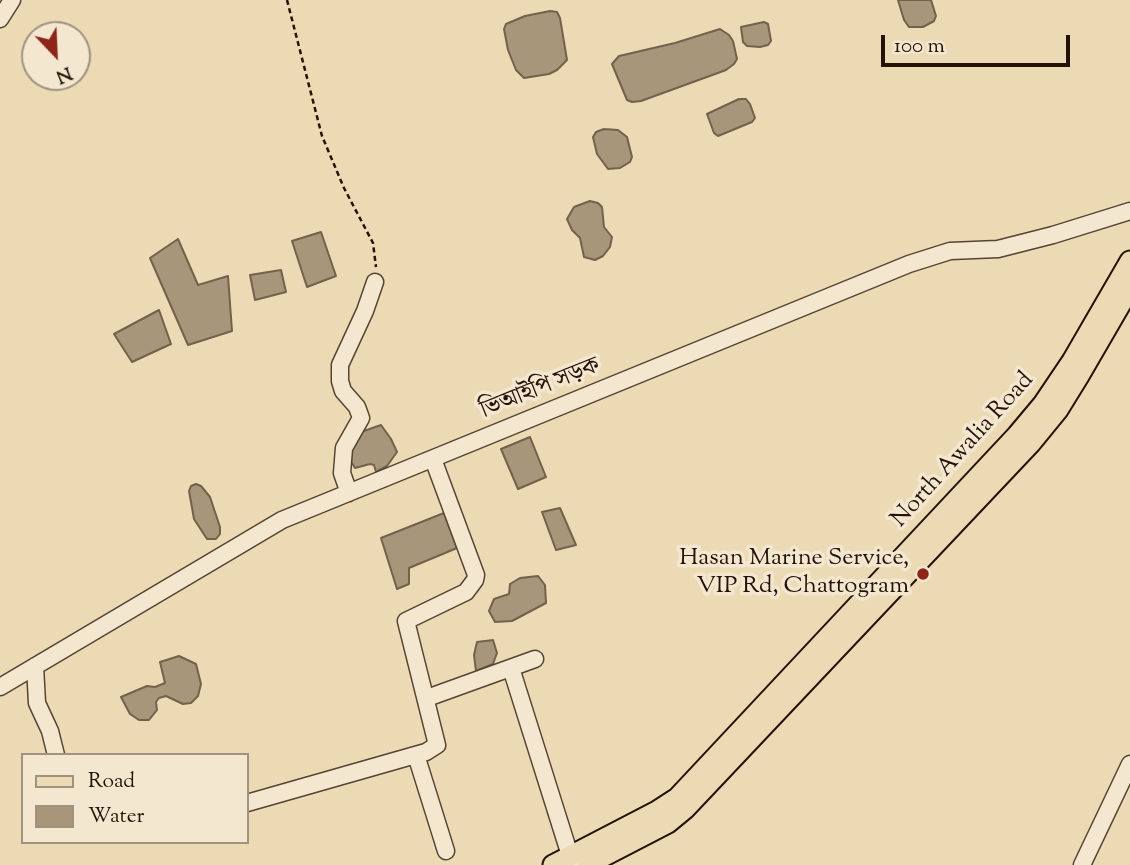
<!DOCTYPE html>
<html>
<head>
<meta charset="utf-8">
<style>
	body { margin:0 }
	#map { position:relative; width:1130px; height:865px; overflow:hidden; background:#ecdab5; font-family:"Sorts Mill Goudy",serif }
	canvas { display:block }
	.legend { position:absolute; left:21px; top:753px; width:228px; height:91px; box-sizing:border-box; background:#f3e7cf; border:2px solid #a0927f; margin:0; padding:9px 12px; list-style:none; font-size:21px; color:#241207 }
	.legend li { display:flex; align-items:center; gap:14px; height:35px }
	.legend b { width:35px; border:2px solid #a0927f }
	.north { position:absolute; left:21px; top:21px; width:70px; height:70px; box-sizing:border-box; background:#f3e7cf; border:2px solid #a0927f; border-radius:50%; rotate:157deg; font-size:19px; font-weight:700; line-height:28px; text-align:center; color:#241207 }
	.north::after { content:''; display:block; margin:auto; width:24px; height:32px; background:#8f2418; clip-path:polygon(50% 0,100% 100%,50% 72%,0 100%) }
	.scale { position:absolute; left:881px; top:35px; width:189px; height:32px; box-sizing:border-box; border:4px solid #241207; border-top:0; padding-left:9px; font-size:21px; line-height:24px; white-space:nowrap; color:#241207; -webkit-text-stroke:5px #f3e7cf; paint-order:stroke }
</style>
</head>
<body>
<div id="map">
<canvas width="1130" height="865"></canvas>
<ul class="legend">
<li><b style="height:9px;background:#ecdab5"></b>Road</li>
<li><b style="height:19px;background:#a8967a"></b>Water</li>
</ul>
<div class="north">N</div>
<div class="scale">100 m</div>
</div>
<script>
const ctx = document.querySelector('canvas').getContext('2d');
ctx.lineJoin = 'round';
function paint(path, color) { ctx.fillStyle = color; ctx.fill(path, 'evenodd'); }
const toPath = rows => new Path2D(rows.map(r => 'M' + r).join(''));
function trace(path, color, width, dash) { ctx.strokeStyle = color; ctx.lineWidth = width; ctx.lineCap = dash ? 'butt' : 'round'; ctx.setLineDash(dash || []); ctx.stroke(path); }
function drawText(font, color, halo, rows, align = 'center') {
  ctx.font = font + ' "Sorts Mill Goudy","Noto Serif Bengali",serif'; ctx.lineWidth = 7; ctx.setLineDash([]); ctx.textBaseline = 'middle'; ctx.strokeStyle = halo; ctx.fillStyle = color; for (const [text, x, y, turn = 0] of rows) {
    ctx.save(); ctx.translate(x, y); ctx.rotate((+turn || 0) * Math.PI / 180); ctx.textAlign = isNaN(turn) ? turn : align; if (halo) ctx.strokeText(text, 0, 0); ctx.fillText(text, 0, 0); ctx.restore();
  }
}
const water = toPath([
	[898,0,931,0,936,16,934,21,923,27,909,27,904,20,898,0],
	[550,11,557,12,560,18,567,60,557,70,549,74,524,78,516,70,508,50,504,29,506,24,525,16,550,11],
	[764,22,768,24,771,41,768,45,760,47,747,46,743,42,741,27,764,22],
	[720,29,729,35,733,41,737,59,734,64,726,70,641,101,632,102,627,100,612,64,619,56,675,43,720,29],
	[739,99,746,99,750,104,755,118,752,122,718,136,714,133,707,114,739,99],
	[604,129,618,130,627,137,632,157,630,162,620,168,608,169,597,154,593,137,596,132,604,129],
	[590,201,598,203,602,207,604,227,612,237,610,247,603,256,595,260,584,257,580,238,572,230,567,219,574,207,590,201],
	[321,232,336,276,307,287,292,241,321,232],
	[178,239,198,285,228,276,232,331,188,345,150,258,178,239],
	[281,270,286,292,255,300,250,275,281,270],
	[159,310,171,344,132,362,114,334,159,310],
	[381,425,391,439,397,452,387,466,376,472,374,465,370,464,355,468,350,460,351,445,361,432,381,425],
	[530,437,546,477,518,489,501,449,530,437],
	[196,484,201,486,210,497,220,527,220,534,216,539,207,539,194,519,189,491,191,486,196,484],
	[560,508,576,545,556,550,542,512,560,508],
	[444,513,457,548,409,568,409,584,397,589,381,538,444,513],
	[538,576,545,585,546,603,512,621,495,622,489,611,494,599,509,594,510,584,520,578,538,576],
	[493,640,497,653,493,664,476,671,474,655,477,642,493,640],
	[179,656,196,664,201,684,198,696,191,703,183,704,166,696,159,698,156,702,157,710,149,720,139,720,130,714,121,697,147,686,155,687,165,683,160,662,179,656]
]);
paint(water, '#a8967a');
trace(water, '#73614c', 2);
const minor = toPath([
	[0,19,12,0],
	[349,493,342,473,344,448,361,418,357,407,343,391,340,381,340,365,365,311,375,282],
	[35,666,37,703,50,731,56,755],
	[511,668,573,865],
	[0,687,282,520,909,264,950,251,998,249,1053,235,1130,211],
	[427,698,535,659],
	[416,755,446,851],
	[247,803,426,752,437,745,406,621,466,592,475,580,476,575,433,459],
	[1082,865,1130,764]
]);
const major = toPath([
	[553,865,657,811,677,798,1017,435,1043,404,1072,361,1130,261],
	[587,865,668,823,685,809,1031,443,1058,410,1079,376,1130,288]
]);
trace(minor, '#564432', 19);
trace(major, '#241207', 23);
trace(toPath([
	[287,0,322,136,344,188,373,243,376,267]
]), '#241207', 2.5, [5, 3.5]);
trace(minor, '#f3e7cf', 16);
trace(major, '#ecdab5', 19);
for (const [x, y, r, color] of [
	[923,574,7,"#8f2418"]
]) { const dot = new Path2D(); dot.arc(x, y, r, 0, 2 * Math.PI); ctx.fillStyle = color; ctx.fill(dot); trace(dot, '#f3e7cf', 2.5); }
drawText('24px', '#241207', '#f3e7cf', [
	["ভিআইপি সড়ক",541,390,-22],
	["North Awalia Road",964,451,-48]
]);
drawText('24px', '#241207', '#f3e7cf', [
	["Hasan Marine Service,",909,560],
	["VIP Rd, Chattogram",909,588]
], 'right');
</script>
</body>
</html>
